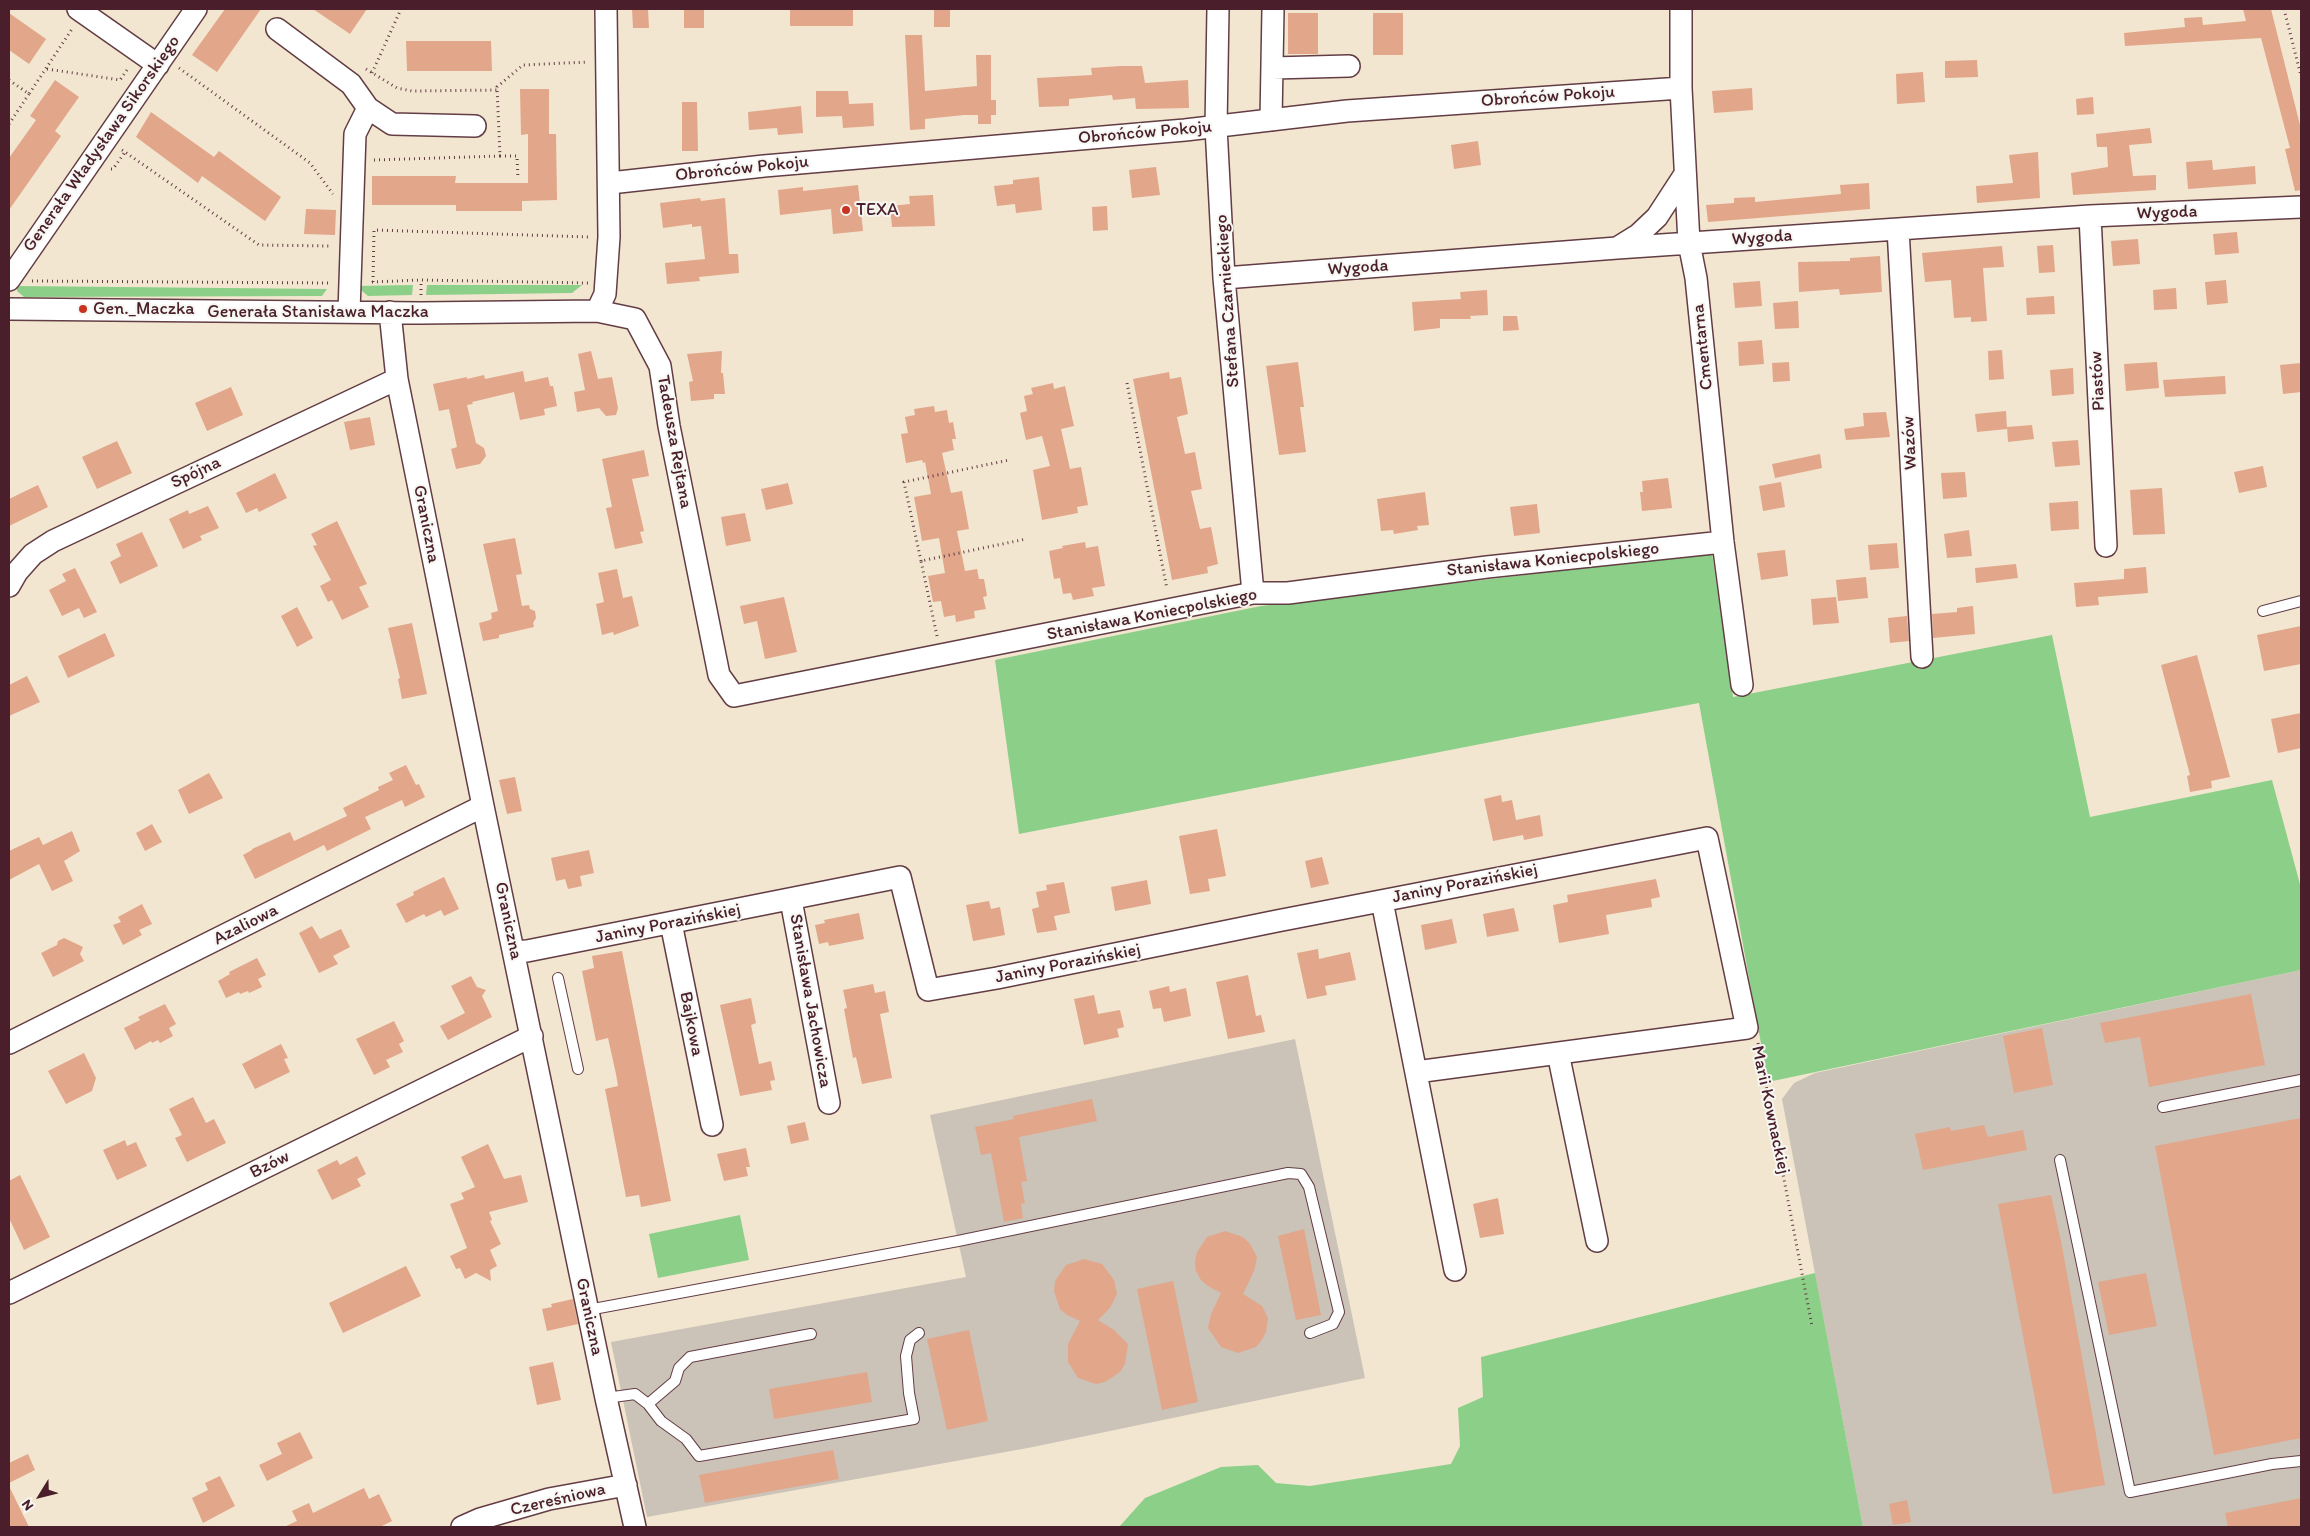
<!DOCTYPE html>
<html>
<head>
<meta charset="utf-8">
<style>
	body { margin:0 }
	#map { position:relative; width:2310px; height:1536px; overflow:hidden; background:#f2e6d0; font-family:Itim,sans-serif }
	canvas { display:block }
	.frame { position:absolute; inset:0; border:10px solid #4a1f2b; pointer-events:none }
	.north { position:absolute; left:15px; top:1471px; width:50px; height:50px; -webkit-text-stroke:4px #f6f6f2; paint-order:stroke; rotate:234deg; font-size:14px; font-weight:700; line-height:20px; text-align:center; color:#4a1f2b }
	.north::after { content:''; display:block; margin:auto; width:18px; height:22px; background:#4a1f2b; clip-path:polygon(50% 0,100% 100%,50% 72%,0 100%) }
</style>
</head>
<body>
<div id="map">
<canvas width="2310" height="1536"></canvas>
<div class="frame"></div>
<div class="north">N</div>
</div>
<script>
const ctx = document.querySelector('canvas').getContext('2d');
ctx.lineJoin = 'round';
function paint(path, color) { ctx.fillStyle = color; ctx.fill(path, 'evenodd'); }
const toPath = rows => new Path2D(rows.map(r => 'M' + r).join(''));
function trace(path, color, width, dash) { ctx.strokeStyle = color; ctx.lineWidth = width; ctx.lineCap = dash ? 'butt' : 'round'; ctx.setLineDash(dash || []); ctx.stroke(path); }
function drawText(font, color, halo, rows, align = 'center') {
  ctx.font = font + ' Itim,sans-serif'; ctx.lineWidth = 4; ctx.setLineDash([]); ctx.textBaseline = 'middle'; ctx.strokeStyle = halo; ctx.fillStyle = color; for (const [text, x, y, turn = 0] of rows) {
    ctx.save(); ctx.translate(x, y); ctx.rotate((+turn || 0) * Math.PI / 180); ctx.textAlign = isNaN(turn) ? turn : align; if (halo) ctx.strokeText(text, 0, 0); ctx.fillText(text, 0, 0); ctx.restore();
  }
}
paint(toPath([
	[2301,970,2301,1527,1863,1527,1782,1099,1794,1083,1815,1073],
	[1295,1039,1365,1378,1033,1447,647,1517,611,1342,966,1277,930,1115]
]), '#cbc3b8');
paint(toPath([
	[413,285,412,295,368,296,356,286],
	[427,285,582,285,572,293,426,295],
	[17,286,327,289,322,296,315,296,24,297,17,291],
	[1712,553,1733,697,2052,635,2090,817,2272,780,2301,888,2301,970,1768,1082,1699,703,1532,734,1019,834,995,660,1261,606],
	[740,1215,749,1260,658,1278,649,1234],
	[1815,1273,1863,1527,1119,1527,1145,1498,1221,1467,1258,1465,1276,1483,1310,1486,1451,1464,1460,1446,1458,1408,1483,1397,1481,1357]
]), '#8ccf88');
paint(toPath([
	[225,9,261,9,217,72,192,55],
	[313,9,367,9,350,34],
	[632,9,648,9,649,28,633,28],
	[684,9,704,9,704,28,684,28],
	[790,9,853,9,853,26,790,26],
	[934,9,950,9,950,27,934,27],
	[2243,9,2271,9,2301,129,2301,190,2295,191,2285,149,2290,148,2261,38,2125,46,2124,33,2185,27,2184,18,2202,17,2203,25,2246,21],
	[9,13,46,39,29,64,9,50],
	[1288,13,1318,13,1318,54,1288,54],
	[1373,13,1403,13,1403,55,1373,55],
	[905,35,922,35,925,91,977,86,976,55,991,55,991,100,996,100,996,115,991,115,991,124,978,124,978,115,964,115,925,119,925,129,910,130],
	[406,41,491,41,492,71,407,71],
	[1977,60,1978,77,1945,78,1945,61],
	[1120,66,1142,66,1145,83,1188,80,1189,108,1136,109,1135,98,1113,100,1112,95,1069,99,1069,106,1039,107,1037,78,1092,75,1091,68],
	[1923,72,1925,102,1897,104,1896,74],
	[55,80,79,97,55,131,61,136,9,210,9,158,36,120,30,116],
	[1752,88,1753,110,1714,113,1712,91],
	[520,89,549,89,549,134,556,134,557,200,522,201,522,211,456,211,456,205,372,205,372,176,456,176,455,183,528,183,528,134,521,135],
	[816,91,848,91,849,104,873,103,874,126,843,128,842,116,816,117],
	[2093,97,2094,114,2077,115,2076,99],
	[682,102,697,102,698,151,682,151],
	[801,106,803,133,778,135,777,128,749,130,748,112],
	[151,112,214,157,219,151,281,197,265,221,202,176,198,183,136,137],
	[2150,128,2152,143,2129,145,2133,176,2156,175,2156,190,2073,195,2071,173,2108,167,2107,147,2097,147,2096,134],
	[1478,141,1481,165,1454,169,1451,145],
	[2038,152,2040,198,1977,203,1976,186,2013,183,2009,155],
	[2212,160,2213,170,2255,166,2256,184,2188,189,2186,162],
	[1156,167,1160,195,1132,198,1129,170],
	[1039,177,1042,210,1016,213,1015,204,997,206,994,186,1013,184,1013,180],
	[1869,183,1870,209,1708,222,1706,205,1734,203,1734,198,1755,197,1755,202,1841,194,1840,185],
	[858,185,863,231,833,234,831,209,780,215,778,190,803,187,803,191],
	[933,195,935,226,892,227,890,206,910,204,909,196],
	[700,198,701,201,725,198,729,254,738,254,739,273,699,277,700,281,667,284,665,263,705,259,701,226,692,227,692,224,663,228,660,203],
	[1107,206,1108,230,1093,231,1092,207],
	[306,209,336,210,335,235,304,234],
	[2237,232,2239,253,2215,255,2213,234],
	[2138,239,2140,264,2113,266,2111,241],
	[2053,245,2055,272,2039,273,2037,246],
	[2002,246,2004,267,1983,268,1987,321,1971,322,1971,317,1954,318,1951,280,1925,282,1922,253],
	[1880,256,1882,292,1840,295,1839,289,1799,292,1798,262,1850,261,1850,258],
	[2226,280,2228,303,2207,305,2205,282],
	[1760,281,1762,306,1735,308,1733,283],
	[2176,288,2177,309,2154,310,2153,290],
	[1487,290,1488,315,1470,316,1471,319,1440,319,1440,328,1414,331,1412,302,1461,299,1460,292],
	[2054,296,2055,314,2027,315,2026,298],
	[1798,301,1799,328,1775,329,1773,303],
	[1503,316,1517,316,1519,330,1503,331],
	[1762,340,1764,364,1739,366,1738,342],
	[2002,350,2004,379,1989,380,1988,351],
	[591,351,598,379,612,377,618,408,616,415,606,416,599,408,577,412,574,392,585,390,578,354],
	[722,351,721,373,723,373,725,394,714,394,714,399,691,401,689,382,693,381,687,354],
	[1298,362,1304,407,1300,407,1306,452,1279,455,1266,366],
	[1789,362,1790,381,1773,382,1772,363],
	[2157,362,2159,388,2126,391,2124,364],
	[2301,363,2301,392,2283,394,2280,365],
	[2073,368,2074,394,2052,396,2050,370],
	[523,371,525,382,548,377,550,386,553,386,557,406,544,409,545,415,520,420,514,392,472,402,473,404,467,405,476,443,484,448,486,456,480,464,456,469,451,449,457,447,449,409,439,411,433,384,467,377,467,379,484,375,485,379],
	[1169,372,1170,379,1181,377,1188,414,1177,417,1185,454,1195,452,1202,489,1191,491,1200,529,1211,527,1218,564,1207,567,1208,573,1172,580,1133,379],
	[2225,376,2226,394,2165,397,2163,380],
	[1053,383,1054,389,1065,386,1074,426,1061,429,1070,469,1081,467,1088,505,1077,507,1078,513,1042,520,1033,470,1050,466,1042,436,1026,440,1020,413,1027,411,1024,396,1033,394,1031,388],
	[231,387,243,415,207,431,195,403],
	[934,406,935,412,947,410,949,423,953,422,956,439,952,439,954,450,942,453,951,493,962,491,969,529,957,531,965,571,977,569,979,579,984,579,987,596,983,597,986,609,974,611,975,618,956,622,955,615,944,617,941,601,933,602,928,576,945,573,939,538,922,541,914,497,931,494,925,462,923,463,922,460,906,463,901,434,908,433,905,417,915,415,914,409],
	[2006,411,2007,429,1977,432,1975,414],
	[1886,412,1890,437,1846,440,1844,429,1864,426,1863,413],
	[370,417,375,445,350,450,344,422],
	[2032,425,2034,439,2008,442,2007,427],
	[2078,440,2080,465,2055,467,2052,442],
	[117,441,132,473,97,489,82,457],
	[644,450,649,476,632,479,644,531,640,532,643,543,615,549,606,508,612,507,602,459],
	[1820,454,1822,468,1775,478,1772,464],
	[2263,466,2267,487,2239,493,2234,472],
	[1965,472,1967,497,1943,499,1941,473],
	[275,473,287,498,259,512,257,508,246,513,236,493],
	[1668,478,1672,508,1642,511,1640,492,1643,492,1642,481],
	[1781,482,1785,507,1763,511,1759,486],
	[788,483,793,504,766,510,761,489],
	[38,485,48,507,9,526,9,499],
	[2162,488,2165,534,2133,535,2130,490],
	[1425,492,1429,525,1417,526,1418,530,1394,534,1393,530,1381,531,1377,499],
	[2078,501,2079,529,2051,531,2049,503],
	[1537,504,1540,533,1514,536,1510,507],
	[208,506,219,528,200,536,202,540,183,549,169,519,188,510,189,514],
	[745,513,751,541,726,546,721,517],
	[337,521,367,584,359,587,369,607,342,620,332,600,328,602,320,586,331,580,313,546,317,545,311,534],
	[1969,530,1972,556,1947,558,1944,534],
	[142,532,158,566,120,584,110,562,121,556,116,544],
	[515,538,522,574,516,575,522,606,529,605,530,609,535,611,536,618,533,623,534,627,499,635,499,638,483,641,479,623,490,620,492,618,491,613,498,611,483,544],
	[1085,542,1086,548,1098,546,1105,586,1092,588,1094,596,1073,600,1071,593,1063,594,1060,578,1054,579,1049,551,1063,548,1062,546],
	[1897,543,1899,568,1870,570,1868,545],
	[1785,550,1788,576,1761,580,1757,553],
	[2016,564,2018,578,1976,583,1975,568],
	[2146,567,2148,593,2098,597,2099,605,2076,607,2074,583,2124,579,2124,569],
	[75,568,97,612,84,618,79,608,62,616,49,590,66,581,62,574],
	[617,569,623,598,632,596,639,626,614,635,613,632,602,635,596,604,604,602,598,573],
	[1866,577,1868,598,1838,601,1836,580],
	[784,597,797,652,765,659,757,621,744,624,740,606],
	[1836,597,1839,623,1813,625,1811,599],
	[1973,606,1975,634,1933,638,1932,614,1957,612,1957,608],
	[297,607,313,638,297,647,281,616],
	[1907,616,1909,641,1890,643,1888,618],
	[412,623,427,694,402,699,398,679,400,678,388,628],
	[2301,626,2301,664,2264,671,2257,635],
	[105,633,115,656,68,678,58,656],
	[2197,655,2230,777,2211,781,2212,788,2190,792,2187,776,2190,775,2161,665],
	[27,676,40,702,9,716,9,685],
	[2301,713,2301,748,2278,753,2271,719],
	[406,765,416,785,419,784,425,797,405,807,402,800,365,817,371,829,327,851,324,845,255,879,243,855,252,850,252,849,290,832,294,841,347,816,343,808,379,790,378,787,393,780,389,773],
	[209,773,223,798,189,814,178,790],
	[515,777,522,811,507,814,499,780],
	[1501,795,1502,802,1512,800,1516,820,1540,815,1543,836,1524,840,1523,835,1493,841,1484,799],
	[152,824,162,842,145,851,136,833],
	[1217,829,1226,876,1208,879,1210,891,1190,894,1179,836],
	[72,831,80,851,64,861,73,881,52,891,39,864,9,880,9,851,39,837,43,845],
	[589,850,594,873,580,876,582,886,568,889,565,879,556,881,551,858],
	[1322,857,1329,884,1311,888,1305,861],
	[444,877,459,909,444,916,441,910,426,917,424,914,406,923,396,904,414,895,413,892],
	[1656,879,1660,897,1651,899,1652,907,1606,915,1609,934,1559,943,1553,905,1568,902,1567,895],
	[1147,880,1151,904,1115,911,1111,887],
	[1064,882,1070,913,1054,916,1057,930,1037,933,1032,909,1039,907,1036,892,1047,890,1046,885],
	[989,901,991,909,1000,907,1005,935,973,941,966,905],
	[142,904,152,924,139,930,142,935,123,945,113,925,121,922,118,917],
	[1514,908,1519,931,1487,937,1483,914],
	[859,913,864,939,829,946,828,942,819,944,815,925,825,923,824,920],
	[1452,919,1457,943,1425,950,1421,925],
	[312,926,320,939,341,929,350,947,333,956,338,964,319,973,299,933],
	[64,938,83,947,80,954,84,961,53,977,41,953,57,945,58,941],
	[1318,949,1319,959,1350,952,1356,980,1325,986,1327,995,1307,999,1297,953],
	[622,951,671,1201,641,1207,639,1195,626,1197,605,1089,618,1086,616,1074,608,1038,596,1041,582,971,594,968,592,956],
	[257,958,266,975,258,979,262,987,249,993,248,991,240,994,239,992,226,998,218,981,230,974,229,972],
	[1248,975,1256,1016,1261,1015,1265,1032,1228,1039,1216,982],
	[471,976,477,987,486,990,482,996,492,1017,448,1040,440,1026,465,1013,451,986],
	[873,984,875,993,885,991,889,1012,880,1014,892,1078,862,1084,856,1057,853,1058,844,1009,847,1008,843,990],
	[1169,986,1170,992,1186,988,1191,1016,1164,1022,1161,1008,1153,1009,1149,991],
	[2251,994,2265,1065,2149,1087,2140,1037,2105,1043,2100,1023],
	[1094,995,1098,1014,1120,1010,1124,1027,1117,1029,1119,1037,1084,1045,1074,999],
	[751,998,756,1023,751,1025,759,1064,771,1061,775,1080,770,1081,772,1090,740,1096,720,1005],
	[165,1004,176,1024,169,1028,173,1036,160,1043,158,1040,152,1043,151,1041,135,1050,124,1028,140,1020,138,1017],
	[394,1021,404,1041,399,1044,403,1052,386,1060,390,1067,374,1075,356,1039],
	[2042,1028,2053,1085,2014,1093,2003,1036],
	[281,1044,288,1058,284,1059,290,1072,255,1089,242,1064],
	[84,1053,96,1078,92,1091,66,1104,48,1071],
	[193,1097,206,1123,214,1119,226,1143,187,1162,175,1138,182,1135,169,1109],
	[1092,1099,1097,1121,1019,1137,1027,1181,1021,1182,1025,1203,1021,1204,1023,1218,1004,1222,991,1153,981,1155,975,1127,1014,1119,1013,1116],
	[2301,1118,2301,1438,2214,1455,2155,1146],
	[805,1122,809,1140,791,1144,787,1126],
	[1984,1125,1988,1137,2023,1130,2027,1150,1923,1170,1915,1134,1950,1127,1951,1131],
	[125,1140,127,1146,136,1142,147,1166,117,1180,103,1150],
	[488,1144,504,1179,521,1175,528,1202,489,1212,492,1220,490,1221,501,1244,490,1250,497,1266,490,1270,491,1281,476,1273,465,1279,460,1268,456,1269,450,1256,467,1248,450,1204,464,1199,461,1193,475,1187,461,1157],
	[746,1148,750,1167,746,1167,748,1176,724,1181,717,1154],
	[357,1156,366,1174,357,1179,361,1186,332,1200,317,1170,337,1160,340,1165],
	[20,1175,50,1237,24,1250,9,1218,9,1181],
	[2051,1195,2062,1246,2105,1485,2053,1494,1998,1204],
	[1498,1198,1504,1234,1480,1238,1473,1204],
	[1304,1229,1321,1315,1296,1320,1278,1236],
	[1225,1231,1243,1237,1250,1244,1257,1257,1254,1271,1243,1294,1262,1306,1268,1318,1266,1332,1262,1340,1256,1347,1238,1353,1221,1347,1208,1328,1211,1314,1221,1293,1208,1286,1201,1280,1196,1271,1195,1262,1197,1252,1207,1237],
	[1084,1259,1102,1264,1114,1280,1117,1294,1110,1308,1098,1320,1114,1330,1128,1344,1125,1364,1120,1372,1105,1382,1096,1384,1078,1378,1068,1362,1068,1344,1080,1321,1067,1315,1060,1309,1054,1291,1055,1281,1066,1265],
	[406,1266,421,1296,343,1333,329,1303],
	[2146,1273,2157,1326,2109,1335,2098,1282],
	[1173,1281,1198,1402,1162,1410,1137,1289],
	[573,1299,578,1324,547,1331,542,1309,552,1307,551,1304],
	[969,1330,988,1421,947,1430,927,1339],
	[553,1362,561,1400,537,1405,529,1367],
	[867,1372,872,1402,774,1419,769,1389],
	[300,1432,313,1458,267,1481,259,1465,282,1454,277,1443],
	[833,1450,839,1479,705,1503,699,1475],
	[28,1454,35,1470,9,1483,9,1463],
	[220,1476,235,1506,203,1523,192,1498,208,1490,205,1483],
	[9,1486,29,1527,9,1527],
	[364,1488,369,1499,379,1494,392,1521,380,1527,284,1527,297,1521,292,1511,309,1503,313,1513],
	[2301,1498,2301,1527,2228,1527,2225,1513],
	[1907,1500,1911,1522,1893,1525,1889,1504]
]), '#e2a68a');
const service = toPath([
	[2263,611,2301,601],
	[558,978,578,1069],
	[2163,1107,2301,1080],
	[2060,1160,2130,1492,2272,1464,2301,1461],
	[588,1310,958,1241,1288,1173,1301,1174,1309,1187,1339,1312,1333,1324,1310,1333],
	[606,1398,635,1394,648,1404,661,1421,686,1439,699,1456,914,1419,909,1393,906,1356,910,1340,919,1333],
	[648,1404,675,1381,679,1368,690,1357,811,1334]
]);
const minor = toPath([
	[78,9,158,65],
	[1218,9,1216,127,1224,278,1253,593],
	[1681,9,1681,88,1689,243,1696,278,1723,542,1742,685],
	[277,29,351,84,368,108],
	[1273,68,1349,66],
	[1271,120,1273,9],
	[610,183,764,166,1185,130,1347,111,1681,88],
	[2090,216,2106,546],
	[1898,229,1922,657],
	[1617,248,1638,235,1657,217,1685,174],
	[1224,278,1617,248,1898,229,2090,216,2301,207],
	[9,280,196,9],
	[9,309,421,313,597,311,635,319,660,366,669,426,719,675,734,696,1253,593,1288,593,1487,567,1723,542],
	[597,311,605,294,609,237,606,9],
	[349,312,355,134,368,108,392,124,475,126],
	[390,312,397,379,483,806,606,1398,635,1527],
	[9,586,17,572,33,554,53,541,397,379],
	[791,900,829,1103],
	[1382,901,1455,1270],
	[671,923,712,1125],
	[514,952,527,951,900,877,928,990,997,978,1277,921,1707,838,1747,1028,1416,1072],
	[9,1043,483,806],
	[1558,1053,1597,1241],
	[9,1293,532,1036],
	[462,1527,480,1519,549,1499,626,1485]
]);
trace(service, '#633d44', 12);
trace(minor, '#633d44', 24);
trace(toPath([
	[2284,9,2301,76],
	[179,68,310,163,333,194],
	[47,69,120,80,129,67],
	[366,69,397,88,412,91,497,90],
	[372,73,401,9],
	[9,80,29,94,72,29],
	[9,124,29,94],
	[122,150,259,245,331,246],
	[500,156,517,156,518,179],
	[374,160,500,156,497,87,523,65,588,62],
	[111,169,113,169,125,152],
	[32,281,331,283],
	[372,282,421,280,588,283],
	[373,282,374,230,589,237],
	[421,295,421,280],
	[1127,383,1167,589],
	[921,561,904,482,1009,460],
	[937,636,921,561,1026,539],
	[1758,1043,1812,1326]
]), '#633d44', 3, [1, 4]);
trace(service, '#fff', 10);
trace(minor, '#fff', 21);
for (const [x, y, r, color] of [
	[846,210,5,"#c8321e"],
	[83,309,5,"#c8321e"]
]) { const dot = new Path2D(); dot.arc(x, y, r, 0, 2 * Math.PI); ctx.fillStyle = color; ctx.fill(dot); trace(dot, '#f6f6f2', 2); }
drawText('18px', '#4a1f2b', '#f6f6f2', [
	["Obrońców Pokoju",1548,97,-4],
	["Obrońców Pokoju",1145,133,-5],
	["Generała Władysława Sikorskiego",102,144,-55],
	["Obrońców Pokoju",742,169,-6],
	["Wygoda",2167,213,-2],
	["Wygoda",1762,238,-4],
	["Wygoda",1358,268,-4],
	["Stefana Czarnieckiego",1228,301,-94],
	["Generała Stanisława Maczka",318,312],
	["Cmentarna",1703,347,-96],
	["Piastów",2098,381,-93],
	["Tadeusza Rejtana",674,442,80],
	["Wazów",1910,443,-93],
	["Spójna",196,473,-25],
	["Graniczna",426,524,79],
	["Stanisława Koniecpolskiego",1553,560,-6],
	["Stanisława Koniecpolskiego",1152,615,-11],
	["Janiny Porazińskiej",1465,884,-11],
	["Graniczna",508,921,78],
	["Janiny Porazińskiej",668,924,-11],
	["Azaliowa",246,925,-27],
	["Janiny Porazińskiej",1068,964,-11],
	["Stanisława Jachowicza",810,1001,80],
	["Bajkowa",691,1024,79],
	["Marii Kownackiej",1770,1110,78],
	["Bzów",270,1165,-26],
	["Graniczna",589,1317,78],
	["Czereśniowa",558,1500,-13]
]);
drawText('18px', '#4a1f2b', '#f6f6f2', [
	["TEXA",856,210],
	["Gen._Maczka",93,309]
], 'left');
</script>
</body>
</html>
